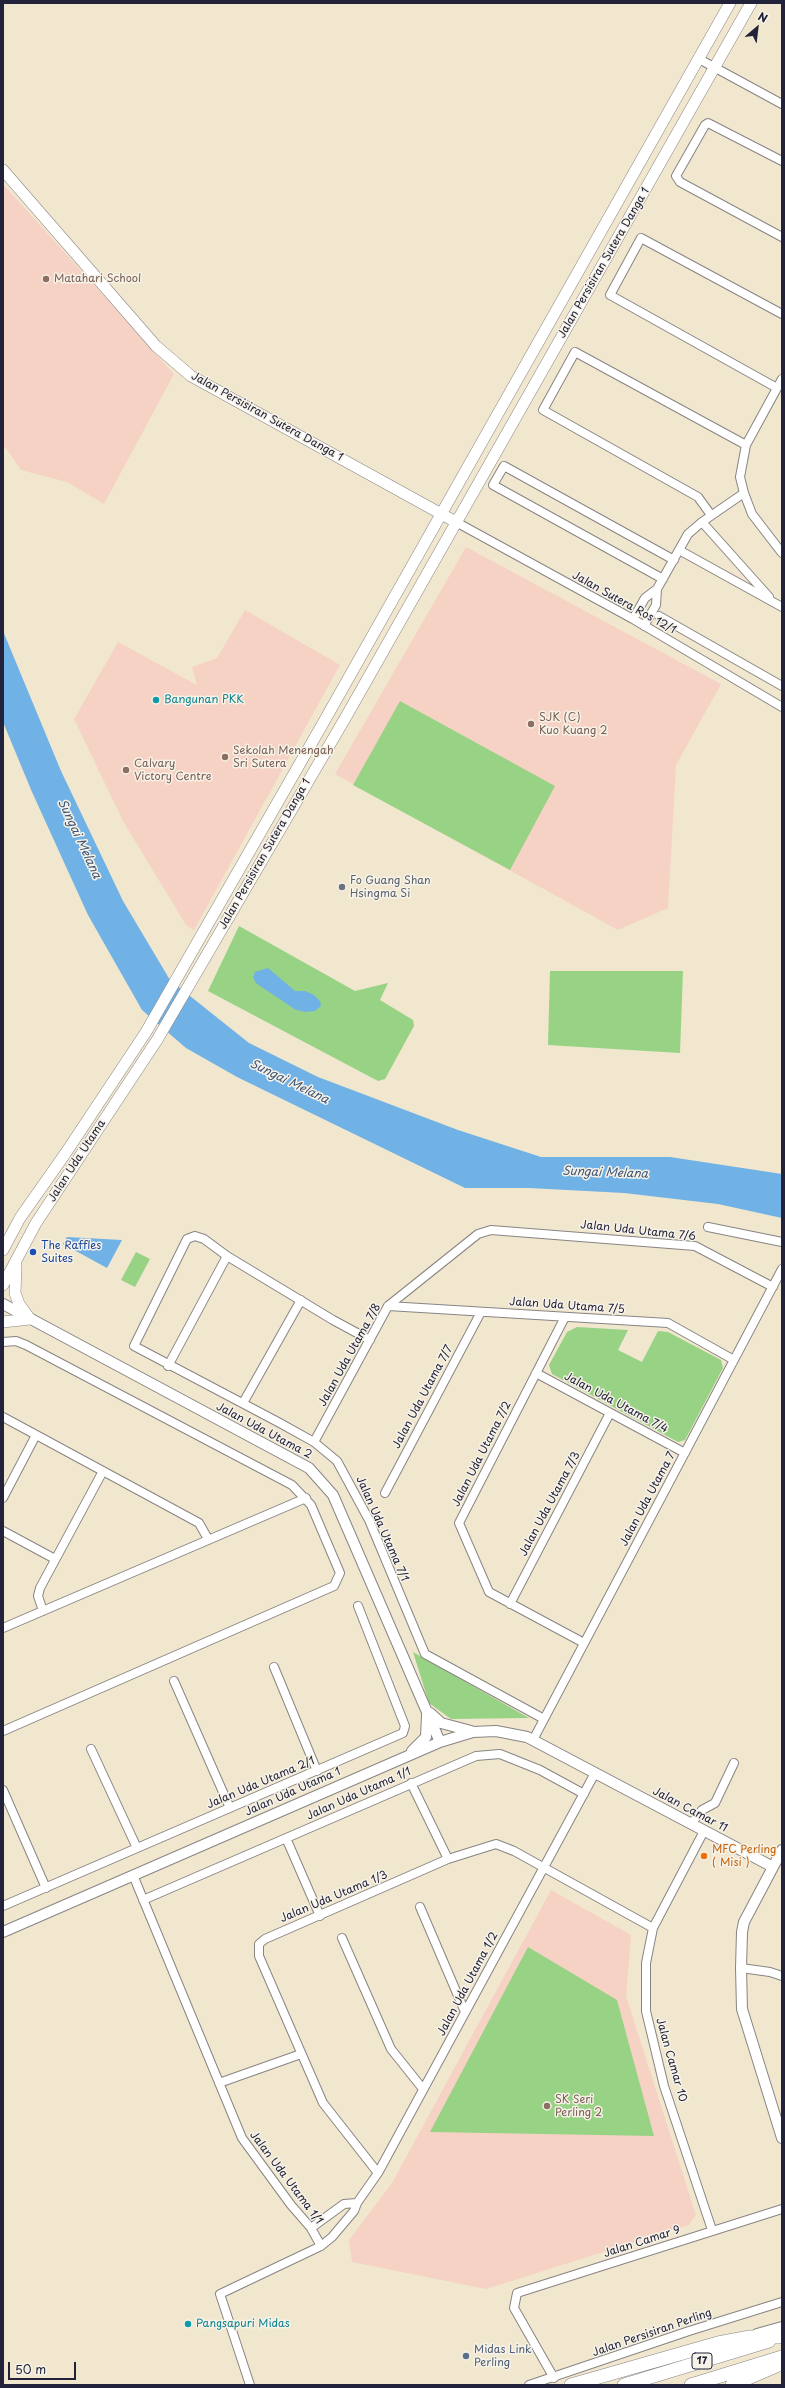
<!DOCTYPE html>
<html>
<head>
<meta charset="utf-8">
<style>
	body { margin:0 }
	#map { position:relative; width:785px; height:2388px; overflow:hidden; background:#f0e7ce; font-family:"Playpen Sans",sans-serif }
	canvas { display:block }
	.frame { position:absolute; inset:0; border:4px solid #22223b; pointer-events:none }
	.north { position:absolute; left:737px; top:8px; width:40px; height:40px; -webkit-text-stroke:3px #f7f3e8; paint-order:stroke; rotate:28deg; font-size:11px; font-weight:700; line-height:16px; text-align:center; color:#22223b }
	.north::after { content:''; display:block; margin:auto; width:14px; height:18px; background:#22223b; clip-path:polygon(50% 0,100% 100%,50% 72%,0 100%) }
	.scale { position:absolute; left:8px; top:2362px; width:68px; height:18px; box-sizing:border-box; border:2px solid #22223b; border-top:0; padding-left:5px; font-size:12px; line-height:14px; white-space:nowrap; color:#22223b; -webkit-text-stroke:3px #f7f3e8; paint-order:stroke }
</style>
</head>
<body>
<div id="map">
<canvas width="785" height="2388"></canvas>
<div class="frame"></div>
<div class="north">N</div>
<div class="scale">50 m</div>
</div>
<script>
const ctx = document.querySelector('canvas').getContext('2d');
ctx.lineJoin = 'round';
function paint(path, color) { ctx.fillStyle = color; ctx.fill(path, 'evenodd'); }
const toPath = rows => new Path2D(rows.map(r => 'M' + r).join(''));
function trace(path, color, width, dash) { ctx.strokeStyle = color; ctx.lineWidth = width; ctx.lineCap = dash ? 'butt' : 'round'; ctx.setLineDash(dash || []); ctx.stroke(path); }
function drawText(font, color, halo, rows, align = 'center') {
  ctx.font = font + ' "Playpen Sans",sans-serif'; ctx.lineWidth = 3; ctx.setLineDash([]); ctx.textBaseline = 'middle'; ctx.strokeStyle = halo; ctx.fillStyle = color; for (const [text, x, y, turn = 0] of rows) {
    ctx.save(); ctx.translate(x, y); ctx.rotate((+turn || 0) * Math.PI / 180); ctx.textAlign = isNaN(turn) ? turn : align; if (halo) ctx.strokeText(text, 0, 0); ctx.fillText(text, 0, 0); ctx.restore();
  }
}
paint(toPath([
	[3,184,174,374,104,504,67,482,21,470,6,448,3,449],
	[466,547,721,684,676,765,668,908,618,930,335,774],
	[245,610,340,665,194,930,186,925,123,821,74,719,118,642,197,685,192,667,217,658],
	[551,1890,631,1935,626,1996,696,2215,689,2225,486,2289,352,2262,349,2240,392,2183]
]), '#f6d2c5');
paint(toPath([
	[400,701,555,786,510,870,353,785],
	[239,926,355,991,388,983,380,1000,413,1020,414,1026,385,1079,378,1081,208,991],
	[550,971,683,971,680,1053,548,1045],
	[136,1252,150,1259,135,1287,121,1280],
	[577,1327,628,1330,618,1350,642,1362,658,1331,668,1332,721,1360,723,1368,685,1440,678,1442,552,1374,549,1365,567,1332],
	[413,1652,529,1718,451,1719,429,1703],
	[528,1947,617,2000,654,2136,430,2132]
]), '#98d285');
paint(toPath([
	[3,631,61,771,123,901,170,980,249,1043,318,1077,458,1130,541,1157,670,1157,782,1174,782,1218,718,1204,624,1193,529,1188,465,1188,237,1077,186,1048,142,1010,88,915,32,792,3,722],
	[268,968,295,991,305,991,314,995,320,1001,321,1006,315,1011,306,1012,296,1010,257,984,253,978,255,972],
	[67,1237,122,1240,107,1268,63,1244]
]), '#70b2e5');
const minor = toPath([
	[699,59,782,104],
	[782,161,708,123,705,125,676,176,680,182,782,237],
	[782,379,746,445,740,477,744,493,752,514,782,553],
	[777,388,610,295,641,238,782,314],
	[711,515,698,497,543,410,575,352,746,445],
	[456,522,633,619,782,707],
	[702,522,769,597],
	[679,550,782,607],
	[663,579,493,485,504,466,674,560],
	[659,616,782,686],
	[633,619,645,598,657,589],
	[644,626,656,605,657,589,688,534,702,522,744,493],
	[708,1227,782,1242],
	[388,1306,668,1323,734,1360],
	[565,1317,459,1523,489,1592,584,1643],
	[370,1340,333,1320,227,1256,204,1239,195,1236,187,1239,134,1346,278,1422,314,1442,337,1461,369,1520,425,1654,544,1719],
	[3,1342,16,1341,26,1345,292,1485,311,1505,340,1573,334,1586,3,1731],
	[168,1366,227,1256],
	[536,1373,685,1453],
	[243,1403,301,1300],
	[3,1417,199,1523,208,1539],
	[314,1442,388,1306,478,1234,491,1230,695,1246,773,1287],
	[385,1493,481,1312],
	[3,1498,36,1435],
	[3,1531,55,1559],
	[510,1604,610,1413],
	[43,1611,38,1596,40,1588,103,1471],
	[3,1628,306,1498],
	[274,1667,317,1771],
	[174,1681,230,1808],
	[533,1740,782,1269],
	[91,1749,137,1848],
	[411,1783,448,1859],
	[3,1790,46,1888],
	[691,1824,702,1810,715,1803,734,1763],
	[704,1831,653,1928,646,1963,646,2011,664,2086,712,2230],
	[286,1838,320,1916],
	[133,1875,242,2138,291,2205,311,2228,321,2246],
	[143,1900,476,1756,500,1754,540,1770,584,1794],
	[3,1906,403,1733,405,1726,358,1606],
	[420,1907,465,2012],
	[342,1938,391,2049,423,2089],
	[741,1968,770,1972,782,1976],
	[219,2083,301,2054],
	[378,2173,323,2103,259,1956,259,1944,265,1939,448,1859,496,1844,514,1851,653,1928],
	[311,2228,344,2204,357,2203],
	[554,2378,514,2308,517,2293,782,2209],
	[250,2385,220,2294,321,2246,332,2237,354,2211,357,2203,378,2173,595,1773],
	[529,2385,689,2331,782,2302]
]);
const tertiary = toPath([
	[3,1304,309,1468,333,1495,440,1742],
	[430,1713,441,1723,471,1731],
	[412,1751,426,1737,427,1715],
	[782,1850,744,1922,742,1932,741,1968,742,2009,782,2138],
	[3,1932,440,1742,473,1732,496,1731,527,1737,773,1867],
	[757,2334,782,2327]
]);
const secondary = toPath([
	[3,170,156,346,191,376,456,522],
	[3,1250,20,1218,65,1154,146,1032,322,725,730,3],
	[16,1265,15,1293,19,1304,30,1319],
	[3,1285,36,1223,157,1040,347,715,751,3],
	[3,1322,30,1319]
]);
const trunk = toPath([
	[571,2385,718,2343,750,2337,780,2337],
	[624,2385,769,2341],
	[691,2385,782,2357],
	[732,2385,776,2366]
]);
trace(minor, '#898484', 10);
trace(tertiary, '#898484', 12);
trace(secondary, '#898484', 12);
trace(trunk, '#898484', 14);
trace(minor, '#fff', 8);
trace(tertiary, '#fff', 10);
trace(secondary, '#fff', 11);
trace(trunk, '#fff', 13);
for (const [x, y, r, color] of [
	[46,279,4,"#8d6e63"],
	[156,700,4,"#0f9aa8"],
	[531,724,4,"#8d6e63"],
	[225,757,4,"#8d6e63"],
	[126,770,4,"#8d6e63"],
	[342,887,4,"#6b7280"],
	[33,1252,4,"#1a4fb4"],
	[704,1856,4,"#e8710a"],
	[547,2106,4,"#8d6e63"],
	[188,2324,4,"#0f9aa8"],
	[466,2356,4,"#5c6f8a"]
]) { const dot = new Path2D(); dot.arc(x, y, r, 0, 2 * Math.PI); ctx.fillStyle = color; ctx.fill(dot); trace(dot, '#f7f3e8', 1.5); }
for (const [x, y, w] of [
	[702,2361,20]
]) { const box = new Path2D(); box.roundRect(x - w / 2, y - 8, w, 16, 3); ctx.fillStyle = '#f7f3e8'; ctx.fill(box); trace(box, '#22223b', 1); }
drawText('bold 10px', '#22223b', null, [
	["17",702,2361]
]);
drawText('11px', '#22223b', '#f7f3e8', [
	["Jalan Persisiran Sutera Danga 1",604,263,-60],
	["Jalan Persisiran Sutera Danga 1",267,417,29],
	["Jalan Sutera Ros 12/1",624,603,29],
	["Jalan Persisiran Sutera Danga 1",265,854,-60],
	["Jalan Uda Utama",77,1161,-57],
	["Jalan Uda Utama 7/6",638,1231,6],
	["Jalan Uda Utama 7/5",567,1306,4],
	["Jalan Uda Utama 7/8",350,1355,-61],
	["Jalan Uda Utama 7/7",423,1397,-62],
	["Jalan Uda Utama 7/4",616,1403,28],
	["Jalan Uda Utama 2",264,1431,28],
	["Jalan Uda Utama 7/2",482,1454,-63],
	["Jalan Uda Utama 7",648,1499,-62],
	["Jalan Uda Utama 7/3",550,1504,-62],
	["Jalan Uda Utama 7/1",382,1529,66],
	["Jalan Uda Utama 2/1",261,1783,-23],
	["Jalan Uda Utama 1",293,1792,-24],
	["Jalan Uda Utama 1/1",359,1794,-24],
	["Jalan Camar 11",690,1810,28],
	["Jalan Uda Utama 1/3",334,1897,-23],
	["Jalan Uda Utama 1/2",468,1984,-62],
	["Jalan Camar 10",671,2060,74],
	["Jalan Uda Utama 1/1",286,2178,53],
	["Jalan Camar 9",642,2242,-18],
	["Jalan Persisiran Perling",652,2333,-19]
]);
drawText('11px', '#785e54', '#f7f3e8', [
	["Matahari School",54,279],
	["SJK (C)",539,718],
	["Kuo Kuang 2",539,731],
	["Sekolah Menengah",233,751],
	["Sri Sutera",233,764],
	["Calvary",134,764],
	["Victory Centre",134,777],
	["SK Seri",555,2100],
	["Perling 2",555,2113]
], 'left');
drawText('11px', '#0d838f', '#f7f3e8', [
	["Bangunan PKK",164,700],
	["Pangsapuri Midas",196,2324]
], 'left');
drawText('11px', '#5b616d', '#f7f3e8', [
	["Fo Guang Shan",350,881],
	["Hsingma Si",350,894]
], 'left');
drawText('11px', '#164399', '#f7f3e8', [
	["The Raffles",41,1246],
	["Suites",41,1259]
], 'left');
drawText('11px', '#c56008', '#f7f3e8', [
	["MFC Perling",712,1850],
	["( Misi )",712,1863]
], 'left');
drawText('11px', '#4e5e75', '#f7f3e8', [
	["Midas Link",474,2350],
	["Perling",474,2363]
], 'left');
drawText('italic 12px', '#3d5476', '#f7f3e8', [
	["Sungai Melana",79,839,65],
	["Sungai Melana",289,1082,26],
	["Sungai Melana",605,1173,2]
]);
</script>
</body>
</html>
